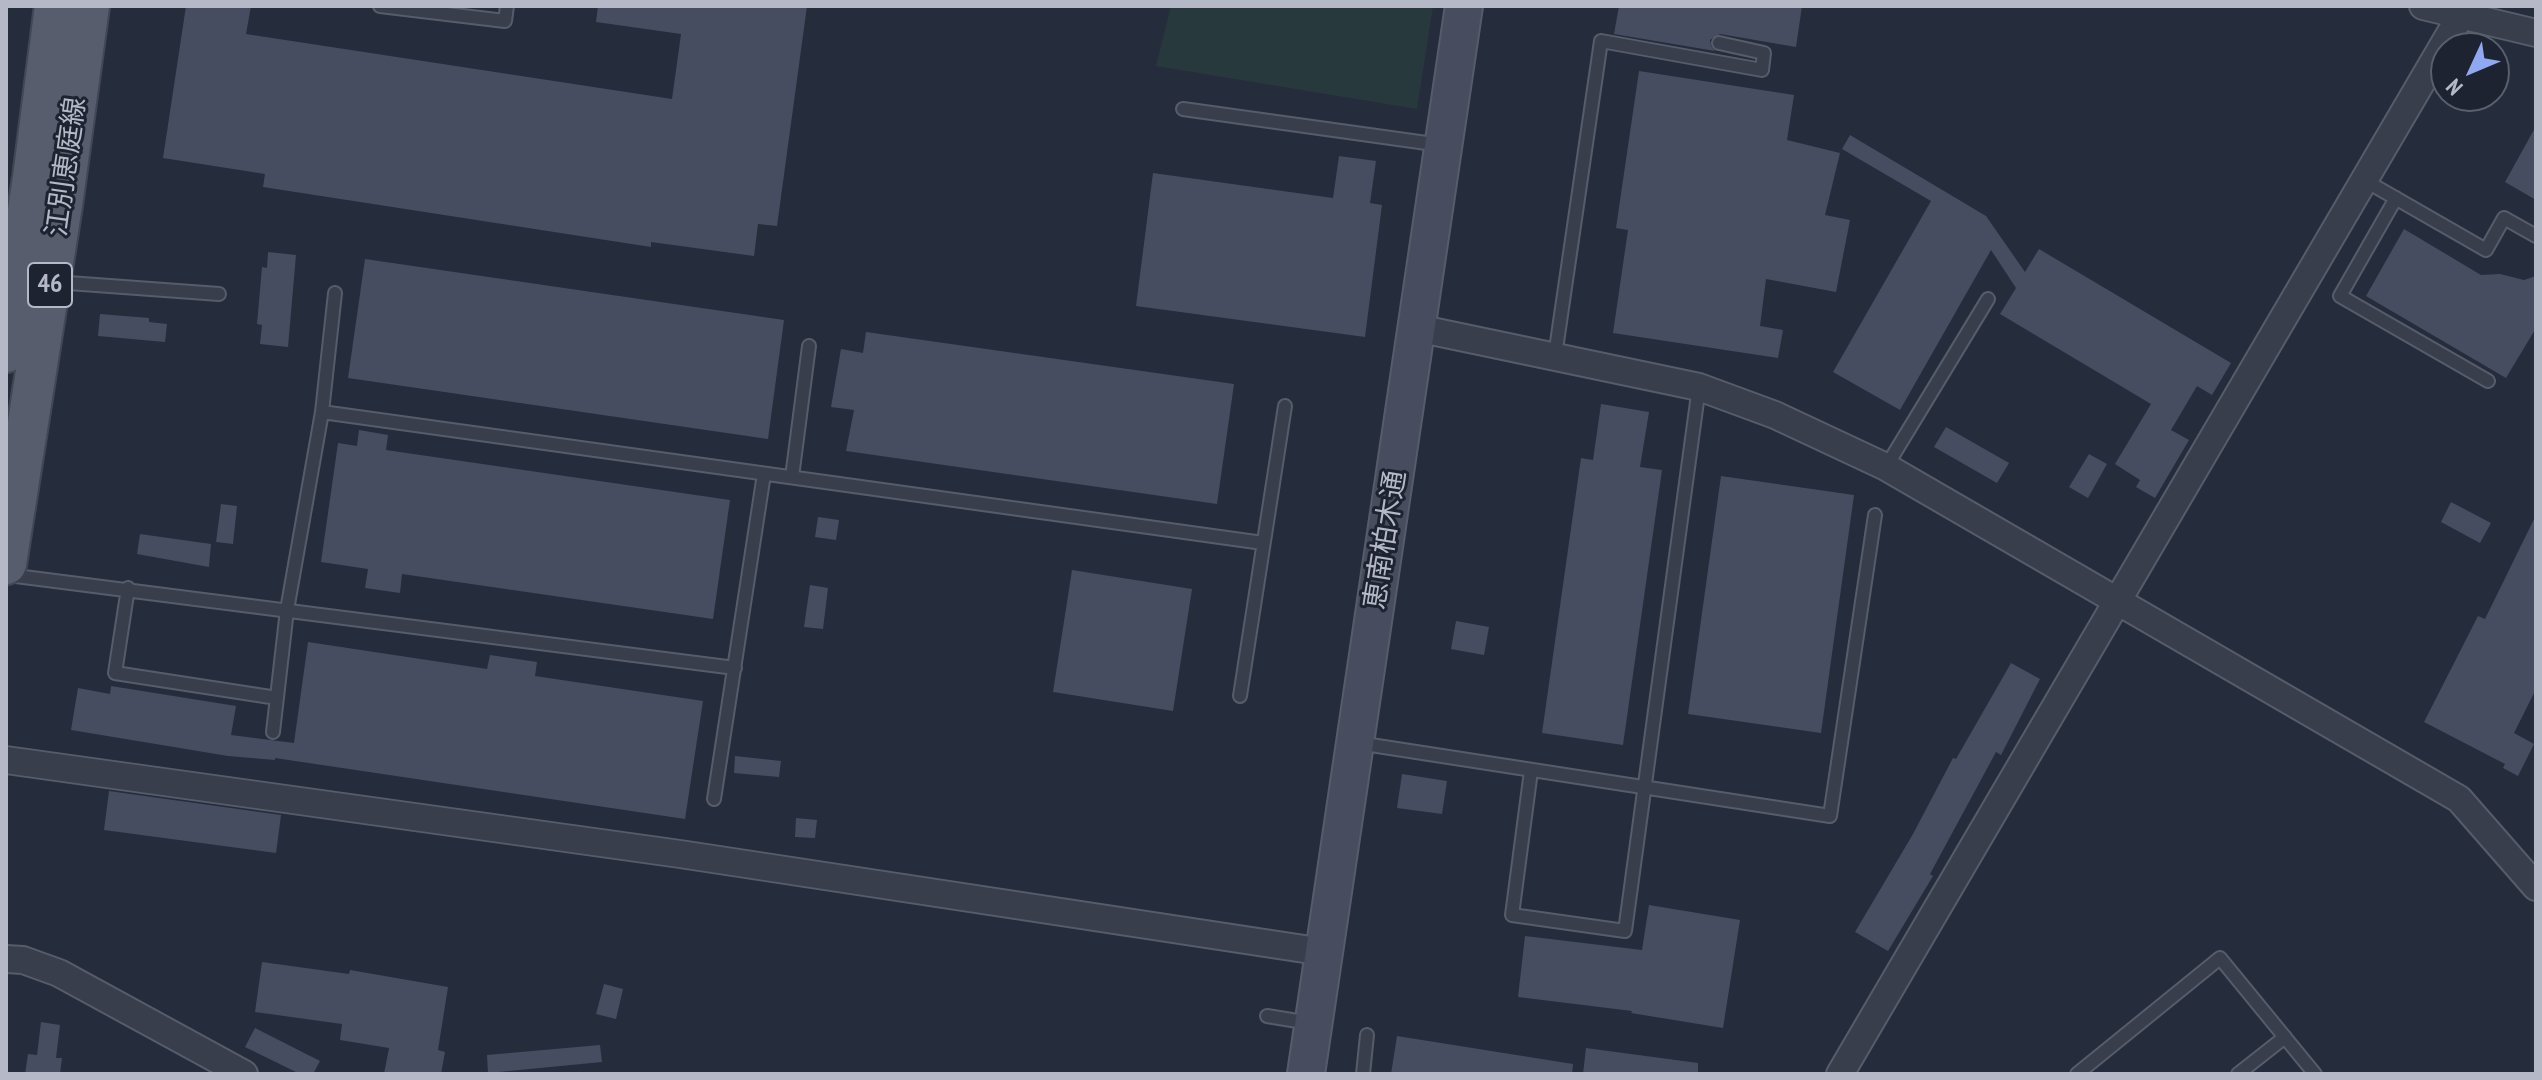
<!DOCTYPE html>
<html>
<head>
<meta charset="utf-8">
<style>
	body { margin:0 }
	#map { position:relative; width:2542px; height:1080px; overflow:hidden; background:#252c3c; font-family:"PT Sans Narrow",sans-serif }
	canvas { display:block }
	.frame { position:absolute; inset:0; border:8px solid #b5b9c7; pointer-events:none }
	.north { position:absolute; left:2430px; top:32px; width:80px; height:80px; box-sizing:border-box; background:#1e2331; border:2px solid #5a5f6d; border-radius:50%; rotate:226deg; font-size:22px; font-weight:700; line-height:32px; text-align:center; color:#b5b9c7 }
	.north::after { content:''; display:block; margin:auto; width:28px; height:36px; background:#90a8f1; clip-path:polygon(50% 0,100% 100%,50% 72%,0 100%) }
</style>
</head>
<body>
<div id="map">
<canvas width="2542" height="1080"></canvas>
<div class="frame"></div>
<div class="north">N</div>
</div>
<script>
const ctx = document.querySelector('canvas').getContext('2d');
ctx.lineJoin = 'round';
function paint(path, color) { ctx.fillStyle = color; ctx.fill(path, 'evenodd'); }
const toPath = rows => new Path2D(rows.map(r => 'M' + r).join(''));
function trace(path, color, width, dash) { ctx.strokeStyle = color; ctx.lineWidth = width; ctx.lineCap = dash ? 'butt' : 'round'; ctx.setLineDash(dash || []); ctx.stroke(path); }
function drawText(font, color, halo, rows, align = 'center') {
  ctx.font = font + ' "PT Sans Narrow","Noto Sans JP",sans-serif'; ctx.lineWidth = 6; ctx.setLineDash([]); ctx.textBaseline = 'middle'; ctx.strokeStyle = halo; ctx.fillStyle = color; for (const [text, x, y, turn = 0] of rows) {
    ctx.save(); ctx.translate(x, y); ctx.rotate((+turn || 0) * Math.PI / 180); ctx.textAlign = isNaN(turn) ? turn : align; if (halo) ctx.strokeText(text, 0, 0); ctx.fillText(text, 0, 0); ctx.restore();
  }
}
paint(toPath([
	[1171,6,1433,6,1417,109,1156,66]
]), '#28393e');
paint(toPath([
	[186,6,251,6,246,34,672,99,681,34,596,22,598,6,807,6,777,226,758,224,754,256,651,242,651,247,263,187,265,174,163,158],
	[1619,6,1802,6,1796,47,1720,34,1710,40,1711,46,1715,51,1614,34],
	[1639,71,1794,95,1787,140,1840,153,1825,215,1850,220,1836,292,1766,279,1760,326,1783,330,1778,358,1613,333,1628,230,1616,228],
	[2536,126,2536,200,2505,182],
	[1850,135,1986,216,2025,272,2039,249,2231,363,2212,395,2197,386,2171,430,2189,440,2155,498,2136,487,2140,480,2115,464,2151,404,2000,314,2016,288,1991,250,1900,410,1833,372,1931,201,1842,149],
	[1339,156,1376,161,1370,203,1382,205,1365,337,1136,306,1153,173,1333,198],
	[2404,229,2481,275,2500,274,2524,280,2536,276,2536,328,2506,378,2366,296],
	[268,252,296,255,288,347,260,344,262,325,257,324,262,267,267,268],
	[365,259,784,320,768,439,348,378],
	[100,314,149,318,149,322,167,324,165,342,98,336],
	[866,332,1234,384,1217,504,846,451,854,410,831,407,841,349,863,353],
	[1601,404,1649,412,1640,467,1662,470,1623,745,1542,733,1581,458,1593,460],
	[1946,427,2009,463,1997,483,1934,447],
	[359,430,388,435,386,450,730,500,713,619,402,574,400,593,365,588,368,569,321,562,338,443,357,446],
	[2089,454,2107,464,2088,498,2069,487],
	[1721,476,1854,495,1821,733,1688,714],
	[2451,502,2491,523,2480,543,2441,522],
	[221,504,237,506,233,544,216,542],
	[2536,515,2536,689,2514,733,2534,744,2518,776,2503,768,2505,764,2424,722,2478,616,2485,619],
	[818,517,839,520,836,540,815,537],
	[140,534,211,544,209,567,137,554],
	[1072,570,1192,589,1173,711,1053,692],
	[810,585,828,588,823,629,804,627],
	[1456,621,1489,627,1484,655,1451,649],
	[308,642,487,669,490,655,537,662,535,676,703,701,685,819,275,758,275,760,228,756,71,730,78,688,110,694,111,686,236,706,231,735,294,743],
	[2011,663,2040,679,2001,755,1996,752,1930,874,1933,876,1888,951,1855,932,1913,834,1953,758,1956,759],
	[735,756,781,761,779,777,734,773],
	[1402,774,1447,781,1442,814,1397,808],
	[109,791,281,815,276,853,104,830],
	[796,818,817,820,815,838,795,837],
	[1649,905,1740,920,1723,1028,1631,1013,1632,1011,1518,997,1525,936,1642,950],
	[262,962,349,974,350,970,448,987,438,1050,445,1052,441,1074,384,1074,389,1048,340,1040,342,1024,255,1012],
	[604,984,623,989,616,1019,596,1014],
	[41,1022,60,1025,56,1058,62,1058,60,1074,25,1074,28,1054,37,1055],
	[255,1028,320,1061,313,1074,300,1074,245,1047],
	[1397,1036,1573,1064,1572,1074,1391,1074],
	[600,1045,602,1062,488,1073,487,1055],
	[1586,1048,1698,1063,1698,1074,1583,1074]
]), '#474d60');
const lane = toPath([
	[380,6,505,21,507,6],
	[1183,109,1441,145],
	[2364,180,2486,250,2504,218,2536,236],
	[2396,198,2340,296,2488,381],
	[55,282,219,294],
	[1555,356,1601,41,1762,70,1764,53,1719,43],
	[322,412,1263,543],
	[1886,467,1988,299],
	[792,477,809,346],
	[8,575,735,668],
	[128,588,115,673,277,698],
	[1240,696,1285,406],
	[273,732,287,610,322,412,335,293],
	[1358,743,1830,816,1875,515],
	[1531,771,1512,915,1625,931,1699,387],
	[714,799,764,474],
	[1267,1016,1310,1023],
	[1363,1074,1367,1035],
	[2077,1074,2220,958,2315,1074],
	[2238,1074,2285,1037]
]);
const street = toPath([
	[2423,6,2536,33],
	[1417,328,1699,387,1775,415,1886,467,2459,799,2536,887],
	[6,760,680,854,1324,952],
	[6,959,23,960,59,973,244,1074],
	[1840,1074,2461,15]
]);
const secondary = toPath([
	[1306,1074,1464,6]
]);
const primary = toPath([
	[6,352,33,178,55,6],
	[6,564,62,205,89,6]
]);
trace(lane, '#575c6a', 16);
trace(street, '#575c6a', 30);
trace(secondary, '#575c6a', 40);
trace(primary, '#424755', 44);
trace(lane, '#393e4c', 12);
trace(street, '#393e4c', 26);
trace(secondary, '#474d5f', 36);
trace(primary, '#575d6c', 40);
for (const [x, y, w] of [
	[50,285,44]
]) { const box = new Path2D(); box.roundRect(x - w / 2, y - 22, w, 44, 6); ctx.fillStyle = '#1e2331'; ctx.fill(box); trace(box, '#b5b9c7', 2); }
drawText('bold 26px', '#b5b9c7', null, [
	["46",50,285]
]);
drawText('28px', '#b5b9c7', '#1e2331', [
	["江別恵庭線",67,167,-82],
	["恵南柏木通",1386,540,-81]
]);
</script>
</body>
</html>
